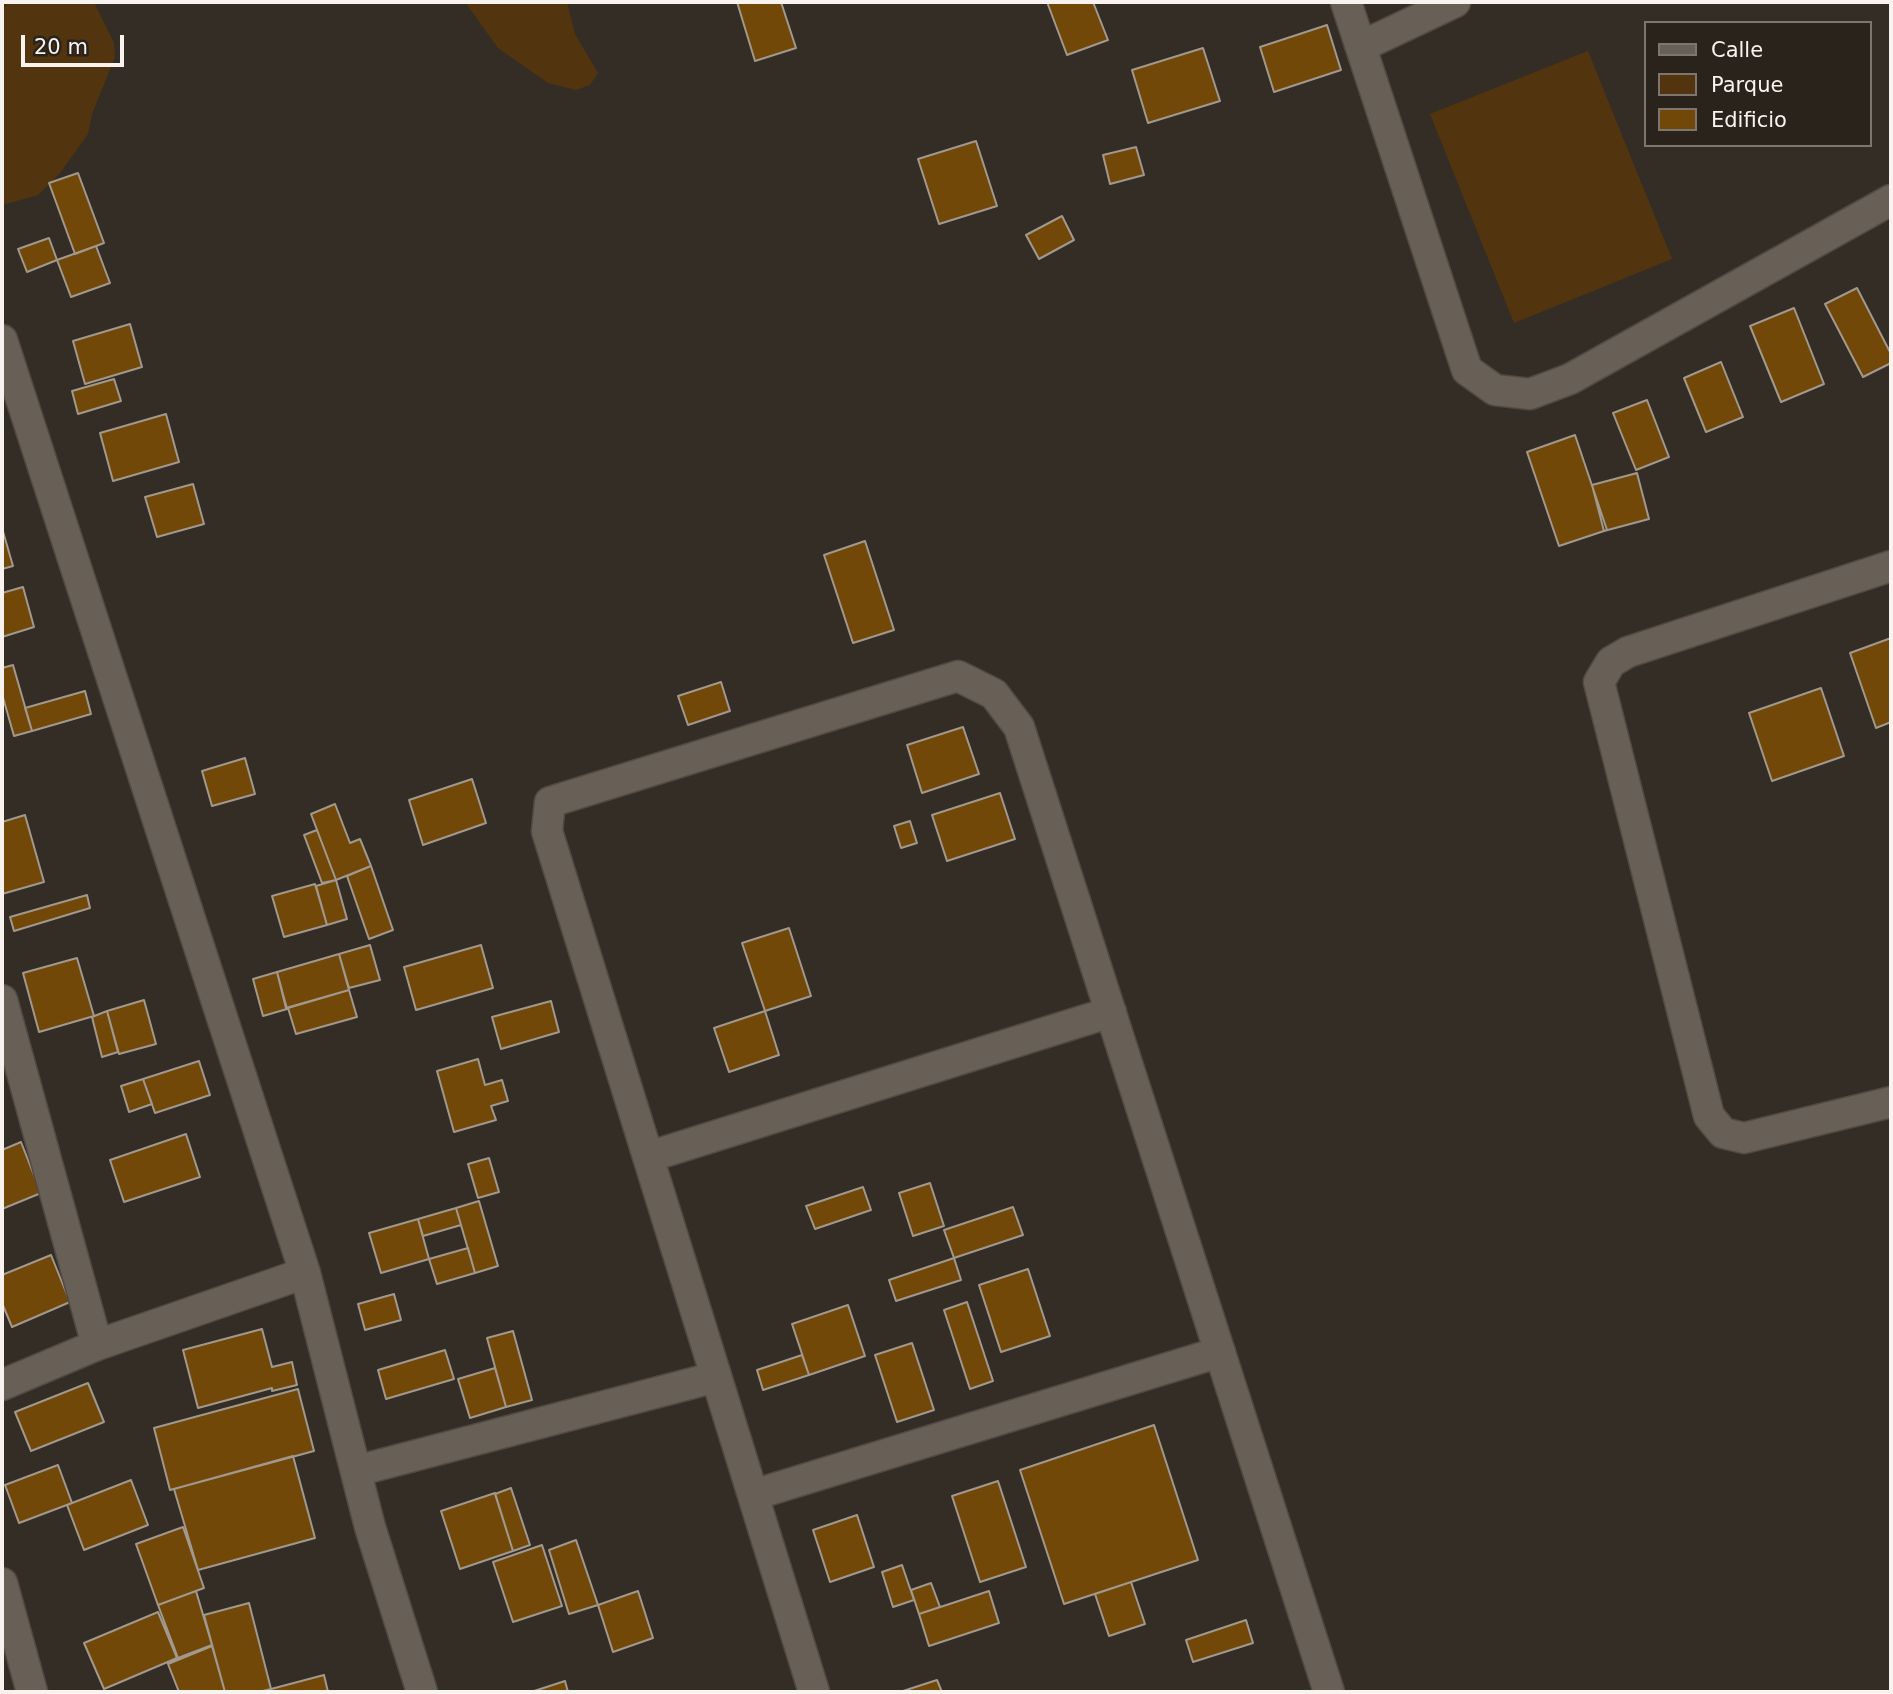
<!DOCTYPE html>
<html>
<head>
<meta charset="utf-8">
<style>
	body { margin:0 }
	#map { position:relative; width:1893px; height:1694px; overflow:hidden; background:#342d25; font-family:"DejaVu Sans",sans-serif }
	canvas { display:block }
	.frame { position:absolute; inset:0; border:4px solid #f8f3ee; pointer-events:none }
	.legend { position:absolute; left:1644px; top:21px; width:228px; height:126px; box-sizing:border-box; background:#2a231b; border:2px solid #7c766f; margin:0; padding:9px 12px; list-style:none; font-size:21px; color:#f8f3ee }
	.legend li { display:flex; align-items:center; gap:14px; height:35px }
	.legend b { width:35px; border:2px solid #7c766f }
	.scale { position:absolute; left:21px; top:35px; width:103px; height:32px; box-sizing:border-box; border:4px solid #f8f3ee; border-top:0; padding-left:9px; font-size:21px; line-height:24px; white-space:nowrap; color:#f8f3ee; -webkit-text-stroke:5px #2a231b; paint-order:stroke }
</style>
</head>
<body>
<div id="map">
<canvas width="1893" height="1694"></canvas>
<div class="frame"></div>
<ul class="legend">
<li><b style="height:9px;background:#685f56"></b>Calle</li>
<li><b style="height:19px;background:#52350f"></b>Parque</li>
<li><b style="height:19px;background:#724809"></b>Edificio</li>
</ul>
<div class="scale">20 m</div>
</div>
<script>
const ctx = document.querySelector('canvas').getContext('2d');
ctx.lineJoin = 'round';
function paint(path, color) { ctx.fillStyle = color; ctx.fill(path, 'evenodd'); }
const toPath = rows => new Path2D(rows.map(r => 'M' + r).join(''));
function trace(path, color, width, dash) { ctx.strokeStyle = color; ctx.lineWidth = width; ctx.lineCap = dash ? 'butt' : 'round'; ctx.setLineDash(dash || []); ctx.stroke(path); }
paint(toPath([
	[10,2,94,2,114,43,115,57,92,114,88,134,60,173,38,195,2,205,2,9],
	[465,2,567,2,575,34,598,73,590,85,576,90,548,83,498,48],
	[1588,51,1672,259,1514,323,1430,114]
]), '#52350f');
const building = toPath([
	[737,2,781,2,796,48,755,61,737,2],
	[1047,2,1093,2,1108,40,1067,55,1047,2],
	[1327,25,1341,70,1274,92,1260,47,1327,25],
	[1203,48,1220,101,1148,123,1132,70,1203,48],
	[976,141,997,206,939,224,918,159,976,141],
	[1136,147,1144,175,1110,184,1103,155,1136,147],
	[78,173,104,243,75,254,49,183,78,173],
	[1062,216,1074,240,1039,259,1026,235,1062,216],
	[49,238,57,260,27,272,18,249,49,238],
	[96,246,110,283,71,297,57,260,96,246],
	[1857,288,1891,354,1891,363,1863,377,1825,304,1857,288],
	[1794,308,1824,384,1781,402,1750,326,1794,308],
	[130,324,142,367,85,384,73,341,130,324],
	[1721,362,1743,417,1706,432,1684,378,1721,362],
	[114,379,121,401,78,414,72,391,114,379],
	[1647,400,1669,457,1636,470,1613,413,1647,400],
	[166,414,179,462,113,481,100,433,166,414],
	[1575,435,1607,530,1559,546,1527,452,1575,435],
	[1637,473,1649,519,1604,531,1592,485,1637,473],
	[193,484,204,524,157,537,145,497,193,484],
	[2,528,13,566,2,569,2,528],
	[865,541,894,630,853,643,824,555,865,541],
	[23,587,34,627,2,637,2,593,23,587],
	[1891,638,1891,722,1876,728,1850,653,1891,638],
	[13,665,32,731,14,736,2,694,2,668,13,665],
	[721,682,730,711,688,725,678,696,721,682],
	[1821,688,1844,756,1772,781,1749,713,1821,688],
	[85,691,91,714,32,731,25,708,85,691],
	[963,727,979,774,922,793,907,745,963,727],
	[245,758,255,794,212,806,202,771,245,758],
	[472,779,486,823,423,845,409,800,472,779],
	[1000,793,1015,839,947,861,932,815,1000,793],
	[335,804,350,843,360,839,371,866,336,880,311,814,335,804],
	[25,815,44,882,2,894,2,822,25,815],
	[910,821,917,843,901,848,894,826,910,821],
	[317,830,336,880,322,883,304,835,317,830],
	[371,866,393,930,369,939,347,876,371,866],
	[336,880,347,919,327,925,316,886,336,880],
	[315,884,327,925,284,937,272,896,315,884],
	[87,895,90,908,14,931,10,917,87,895],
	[789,928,811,996,765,1011,742,943,789,928],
	[370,945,380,980,349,988,339,954,370,945],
	[481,945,493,988,416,1010,404,967,481,945],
	[339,954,349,990,286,1008,277,972,339,954],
	[77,958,94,1016,39,1032,23,973,77,958],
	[277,972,287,1009,263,1016,253,979,277,972],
	[349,990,357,1017,296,1034,288,1008,349,990],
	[144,1000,156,1044,119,1054,107,1011,144,1000],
	[551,1001,559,1032,501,1049,492,1017,551,1001],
	[107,1011,118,1052,102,1057,92,1017,107,1011],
	[765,1011,779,1055,729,1072,714,1028,765,1011],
	[478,1059,485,1085,502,1080,508,1101,491,1106,496,1120,454,1132,437,1071,478,1059],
	[199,1061,210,1095,155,1113,143,1079,199,1061],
	[143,1079,152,1104,129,1112,121,1086,143,1079],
	[186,1134,200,1177,124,1202,110,1160,186,1134],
	[21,1142,41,1193,2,1209,2,1150,21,1142],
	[489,1158,499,1192,478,1198,468,1164,489,1158],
	[930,1183,944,1226,913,1236,899,1193,930,1183],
	[863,1187,871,1210,815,1229,806,1206,863,1187],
	[479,1201,498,1266,475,1273,456,1208,479,1201],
	[1013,1207,1023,1235,954,1258,944,1230,1013,1207],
	[456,1208,461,1225,423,1236,418,1219,456,1208],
	[418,1219,429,1259,381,1273,369,1233,418,1219],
	[468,1248,475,1273,437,1284,429,1259,468,1248],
	[51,1255,70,1302,12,1327,2,1303,2,1275,51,1255],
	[954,1258,961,1280,896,1301,889,1280,954,1258],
	[1028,1269,1050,1336,1001,1352,979,1285,1028,1269],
	[394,1294,401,1320,365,1330,358,1304,394,1294],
	[967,1302,993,1381,970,1389,944,1310,967,1302],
	[848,1305,865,1356,809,1375,792,1324,848,1305],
	[262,1329,272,1367,292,1362,297,1385,272,1391,272,1388,198,1408,183,1350,262,1329],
	[513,1331,532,1400,506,1407,487,1338,513,1331],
	[912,1343,934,1410,897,1422,875,1355,912,1343],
	[445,1350,454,1379,386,1399,378,1370,445,1350],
	[802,1355,809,1375,763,1390,757,1370,802,1355],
	[495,1368,506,1407,470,1418,458,1379,495,1368],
	[88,1383,104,1422,31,1451,15,1412,88,1383],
	[298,1389,314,1451,170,1490,154,1428,298,1389],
	[1154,1425,1198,1560,1064,1604,1020,1470,1154,1425],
	[293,1456,315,1538,198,1570,174,1489,293,1456],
	[58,1465,72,1503,19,1523,5,1485,58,1465],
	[131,1480,148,1525,84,1550,67,1505,131,1480],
	[998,1481,1026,1567,980,1582,952,1496,998,1481],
	[511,1488,530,1545,513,1551,495,1494,511,1488],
	[495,1493,513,1551,460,1569,441,1511,495,1493],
	[857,1515,874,1567,830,1582,813,1530,857,1515],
	[183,1527,204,1588,158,1605,136,1544,183,1527],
	[576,1540,598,1605,569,1614,549,1550,576,1540],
	[542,1545,562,1606,513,1622,493,1562,542,1545],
	[902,1565,914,1600,893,1607,882,1572,902,1565],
	[1131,1582,1145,1624,1109,1636,1095,1594,1131,1582],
	[931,1583,940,1607,919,1614,911,1590,931,1583],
	[196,1591,212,1645,178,1658,158,1605,196,1591],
	[638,1591,653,1638,613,1652,598,1605,638,1591],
	[989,1591,999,1623,929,1646,919,1614,989,1591],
	[249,1603,271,1689,259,1692,225,1692,204,1615,249,1603],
	[158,1612,177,1658,104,1689,84,1643,158,1612],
	[1246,1620,1253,1643,1193,1662,1186,1640,1246,1620],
	[212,1646,225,1692,179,1692,168,1664,212,1646],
	[324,1675,328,1692,272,1692,271,1689,324,1675],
	[937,1680,942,1692,900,1692,937,1680],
	[565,1681,568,1692,531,1692,565,1681]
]);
paint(building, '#724809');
trace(building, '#a1988e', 2);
const minor = toPath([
	[1346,2,1467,370,1495,390,1530,394,1570,379,1891,200],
	[1362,46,1455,2],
	[2,340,305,1273,370,1527,422,1692],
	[1891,566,1628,652,1611,662,1599,682,1709,1116,1723,1133,1744,1138,1891,1102],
	[2,1000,97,1345],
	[648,1157,1111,1012],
	[2,1385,97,1345,305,1273],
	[356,1471,716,1377],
	[753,1495,1220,1352],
	[2,1583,32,1692],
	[814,1692,547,831,550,802,958,676,994,694,1019,727,1329,1692]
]);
trace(minor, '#514a44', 33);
trace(minor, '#685f56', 30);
</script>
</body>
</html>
